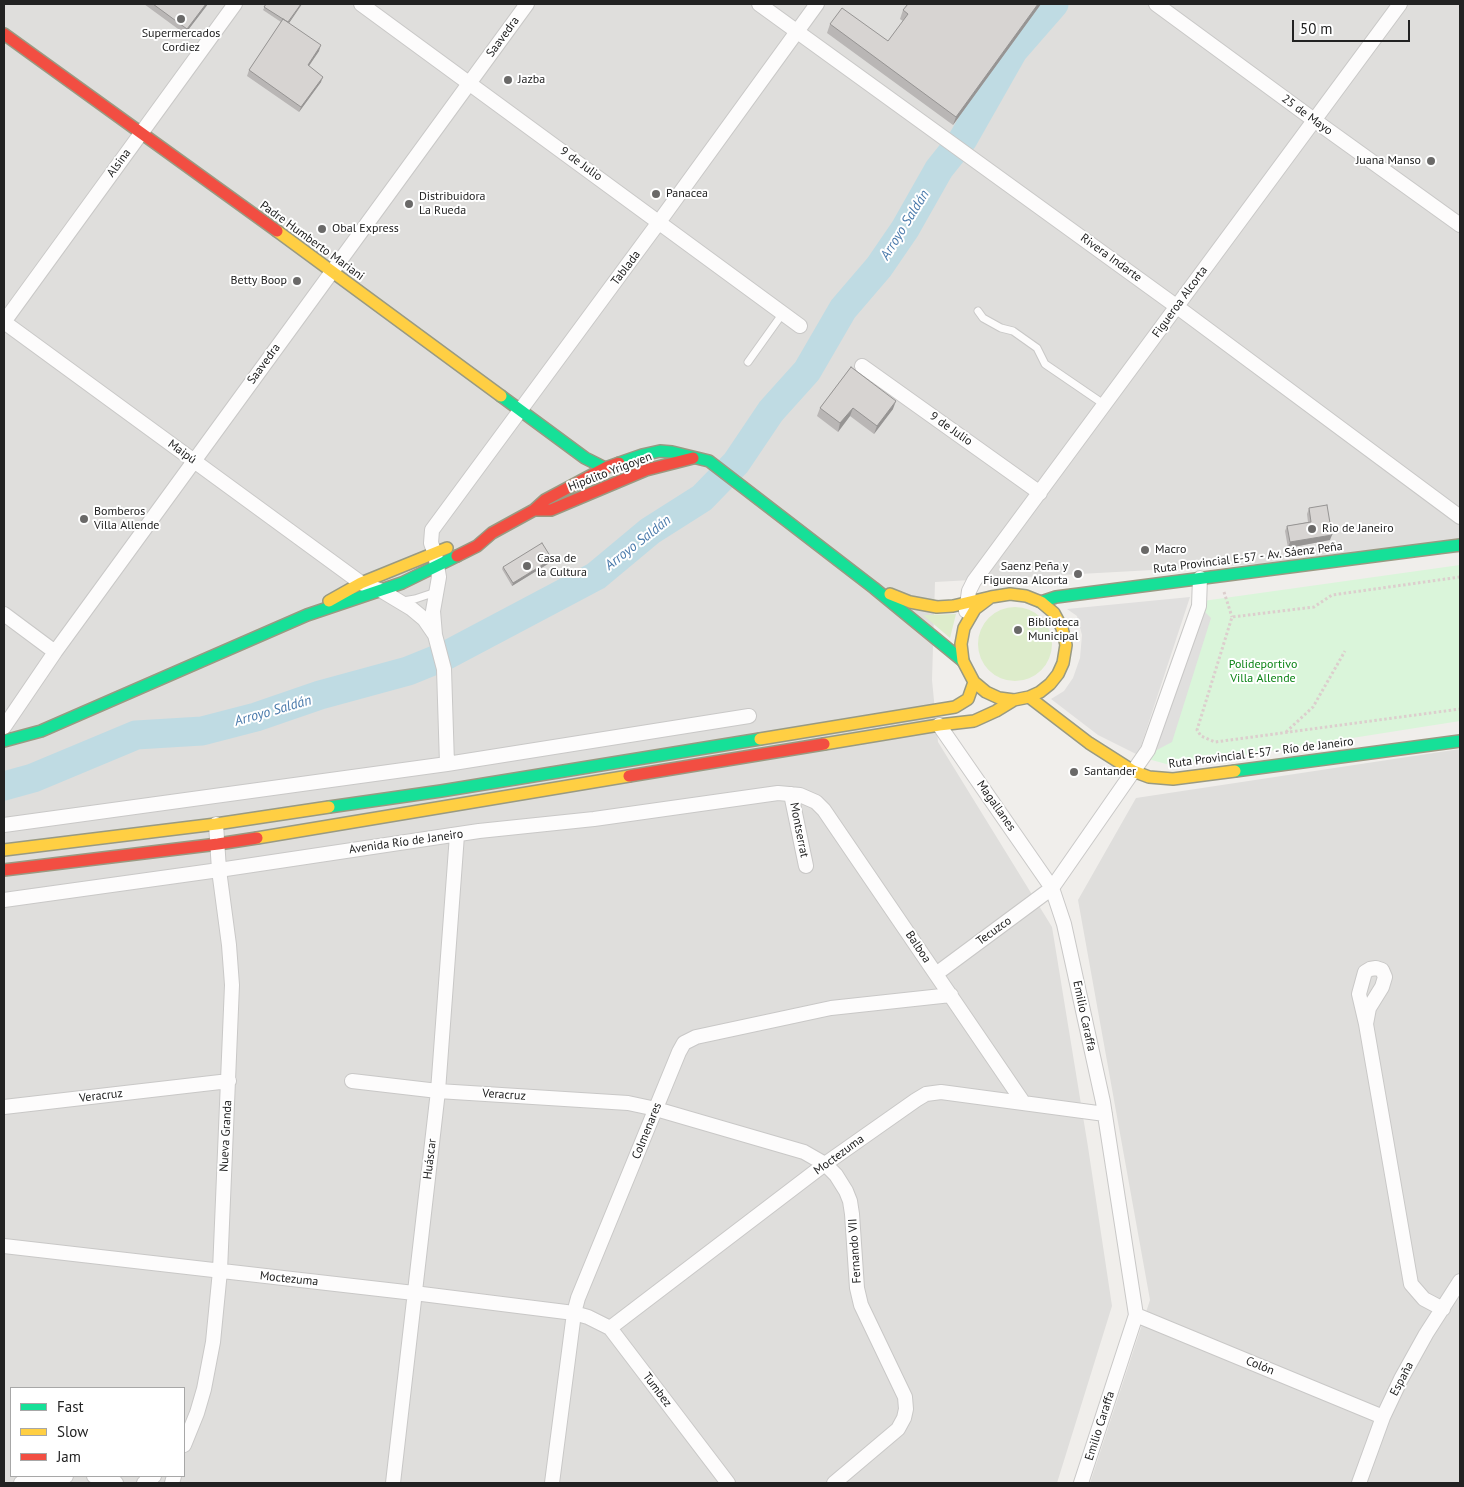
<!DOCTYPE html>
<html>
<head>
<meta charset="utf-8">
<style>
	body { margin:0 }
	#map { position:relative; width:1464px; height:1487px; overflow:hidden; background:#f0eeeb; font-family:"PT Sans",sans-serif }
	canvas { display:block }
	.frame { position:absolute; inset:0; border:5px solid #222; pointer-events:none }
	.legend { position:absolute; left:10px; top:1387px; width:175px; height:90px; box-sizing:border-box; background:#fff; border:1px solid #a7a7a7; margin:0; padding:6px 9px; list-style:none; font-size:15px; color:#222 }
	.legend li { display:flex; align-items:center; gap:10px; height:25px }
	.legend b { width:25px; border:1px solid #a7a7a7 }
	.scale { position:absolute; left:1292px; top:20px; width:118px; height:22px; box-sizing:border-box; border:2px solid #222; border-top:0; padding-left:6px; font-size:15px; line-height:18px; white-space:nowrap; color:#222; -webkit-text-stroke:4px #fff; paint-order:stroke }
</style>
</head>
<body>
<div id="map">
<canvas width="1464" height="1487"></canvas>
<div class="frame"></div>
<ul class="legend">
<li><b style="height:6px;background:#16e098"></b>Fast</li>
<li><b style="height:6px;background:#ffcf43"></b>Slow</li>
<li><b style="height:6px;background:#f24e42"></b>Jam</li>
</ul>
<div class="scale">50 m</div>
</div>
<script>
const ctx = document.querySelector('canvas').getContext('2d');
ctx.lineJoin = 'round';
function paint(path, color) { ctx.fillStyle = color; ctx.fill(path, 'evenodd'); }
const toPath = rows => new Path2D(rows.map(r => 'M' + r).join(''));
function trace(path, color, width, dash) { ctx.strokeStyle = color; ctx.lineWidth = width; ctx.lineCap = dash ? 'butt' : 'round'; ctx.setLineDash(dash || []); ctx.stroke(path); }
function drawText(font, color, halo, rows, align = 'center') {
  ctx.font = font + ' "PT Sans",sans-serif'; ctx.lineWidth = 4; ctx.setLineDash([]); ctx.textBaseline = 'middle'; ctx.strokeStyle = halo; ctx.fillStyle = color; for (const [text, x, y, turn = 0] of rows) {
    ctx.save(); ctx.translate(x, y); ctx.rotate((+turn || 0) * Math.PI / 180); ctx.textAlign = isNaN(turn) ? turn : align; if (halo) ctx.strokeText(text, 0, 0); ctx.fillText(text, 0, 0); ctx.restore();
  }
}
paint(toPath([
	[4,4,1460,4,1460,553,935,582,932,680,938,742,1052,927,1088,1147,1112,1306,1057,1483,4,1483],
	[11,1388,184,1388,184,1476,11,1476],
	[1460,749,1460,1483,1090,1483,1150,1300,1078,900,1136,798]
]), '#dfdedc');
paint(toPath([
	'978 644a37 37 0 1 1 74 0a37 37 0 1 1-74 0Z',
	[956,614,950,638,923,615]
]), '#ddeccb');
paint(toPath([
	[1460,565,1460,721,1219,759,1170,765,1148,759,1203,601]
]), '#daf5da');
paint(toPath([
	[1190,597,1138,755,1098,735,1051,699,1064,691,1073,678,1080,658,1082,635,1077,616,1067,609],
	[1203,610,1211,618,1172,742,1153,752]
]), '#e0dfde');
trace(toPath([
	[4,786,33,778,136,735,202,731,256,717,320,695,408,671,445,656,596,576,650,531,702,498,736,463,771,411,807,371,843,309,879,267,905,229,939,169,963,139,1013,51,1054,4]
]), '#bfdbe3', 29);
const lane = toPath([
	[978,311,983,318,1001,328,1013,331,1037,348,1045,364,1105,405],
	[748,362,783,313],
	[403,601,415,599,436,592]
]);
const street = toPath([
	[361,4,800,326],
	[759,4,1176,306,1460,517],
	[1156,4,1314,120,1460,225],
	[4,322,361,583,382,591,412,609,424,619,435,635],
	[4,322,235,4],
	[862,366,1040,493],
	[966,611,969,591,974,581,1400,4],
	[4,614,55,652],
	[939,725,1052,888,1064,924,1103,1102,1136,1315,1081,1483],
	[4,727,55,652,527,4],
	[447,764,444,669,435,635,433,611,439,577,435,554,431,543,432,530,659,222,817,4],
	[791,794,806,866],
	[4,825,447,764,749,716],
	[4,900,219,870,479,831,594,819,778,793,800,795,816,802,824,810,1023,1102],
	[936,974,1052,888,1148,750,1199,606,1200,578],
	[1366,1024,1359,994,1365,972,1370,969,1376,968,1382,970,1385,977,1382,987,1369,1008,1366,1024,1411,1284,1424,1299,1443,1309],
	[352,1081,438,1091,628,1103,656,1109,804,1152,825,1164,836,1175,846,1191,850,1201,852,1214,857,1288,861,1305,905,1397,906,1409,904,1418,898,1429,834,1483],
	[4,1107,229,1081],
	[4,1246,414,1293,574,1313,588,1317,610,1328,728,1483],
	[1136,1315,1383,1417],
	[610,1328,825,1164,916,1100,926,1094,941,1092,1105,1114],
	[184,1445,197,1413,204,1389,213,1342,220,1271,232,985,229,945,219,870,216,824],
	[94,1476,116,1483],
	[21,1483,66,1476],
	[144,1483,154,1476],
	[172,1483,174,1476],
	[393,1483,438,1091,457,835],
	[552,1483,574,1313,578,1298,679,1052,684,1043,696,1037,831,1008,951,995],
	[1359,1483,1383,1417,1401,1379,1426,1334,1460,1281]
]);
const fast = toPath([
	[501,396,585,458,605,468],
	[619,463,642,455,660,451,672,452,709,461,874,588,963,661],
	[1041,602,1056,597,1460,545],
	[4,741,41,731,307,615,402,583,457,556],
	[1235,771,1460,741],
	[329,807,441,791,760,739]
]);
const slow = toPath([
	[277,231,501,396],
	[890,594,910,602,937,607,953,606,991,597,1010,594,1026,596,1041,602,1054,613,1062,628,1066,645,1063,663,1058,674,1050,684,1040,692,1029,697,1014,700,999,698,986,692,974,682,963,661,961,644,964,628,975,609,991,597],
	[329,601,361,583,447,548],
	[1029,697,1089,743,1133,771,1149,777,1173,779,1235,771],
	[760,739,955,707,968,699,974,682],
	[824,744,939,725,974,721,996,711,1014,700],
	[257,838,629,776],
	[4,850,216,824,329,807]
]);
const jam = toPath([
	[4,34,277,231],
	[537,510,551,510,646,470,693,458],
	[457,556,477,546,492,533,534,510,545,500,605,468,619,463],
	[629,776,824,744],
	[4,870,218,844,257,838]
]);
trace(lane, '#c9c8c7', 9);
trace(street, '#c9c8c7', 16);
trace(fast, '#999a82', 14);
trace(slow, '#999a82', 14);
trace(jam, '#999a82', 14);
trace(toPath([
	[1460,577,1332,595,1314,607,1232,617,1197,730,1201,736,1215,742,1460,709],
	[1224,592,1232,617],
	[1286,732,1313,707,1345,651]
]), '#dccecd', 3, [2.5, 2.5]);
trace(lane, '#fdfcfc', 7);
trace(street, '#fdfcfc', 14);
trace(fast, '#16e098', 11);
trace(slow, '#ffcf43', 11);
trace(jam, '#f24e42', 11);
paint(toPath([
	[144,4,208,4,185,34],
	[266,4,302,4,289,23,319,51,309,66,321,82,299,112,247,76,249,70,281,22,263,10],
	[908,4,1041,4,953,125,827,33,830,24,888,41,903,21,900,19,903,10],
	[851,367,893,409,874,434,850,416,838,432,817,416,820,408],
	[1309,508,1330,540,1288,548,1285,531,1287,526,1308,522,1307,514],
	[552,559,551,562,512,586,502,569,503,567]
]), '#b9b6b5');
paint(toPath([
	[206,4,208,4,185,34,187,29],
	[301,4,302,4,287,26,288,23],
	[1038,4,1041,4,953,125,956,117],
	[321,45,319,51,306,70,308,65],
	[323,77,321,82,299,112,301,107],
	[896,401,893,409,874,434,877,426],
	[853,408,850,416,838,432,840,423],
	[1332,535,1330,540,1288,548,1290,542],
	[552,559,551,562,512,586,513,583]
]), '#969493');
const building = toPath([
	[153,4,206,4,187,29,153,4],
	[266,4,301,4,288,22,283,19,264,7,266,4],
	[908,4,1038,4,956,117,830,24,842,8,888,41,908,14,903,10,908,4],
	[283,19,321,45,308,65,323,77,301,107,249,70,283,19],
	[851,367,896,401,877,426,853,408,840,423,820,408,851,367],
	[1327,505,1332,535,1290,542,1287,526,1311,522,1309,508,1327,505],
	[542,543,552,559,513,583,503,567,542,543]
]);
paint(building, '#d7d4d2');
trace(building, '#969493', 1);
for (const [x, y, r, color] of [
	[181,19,5,"#6a6968"],
	[508,80,5,"#6a6968"],
	[1431,161,5,"#6a6968"],
	[656,194,5,"#6a6968"],
	[409,204,5,"#6a6968"],
	[322,229,5,"#6a6968"],
	[297,281,5,"#6a6968"],
	[84,519,5,"#6a6968"],
	[1312,529,5,"#6a6968"],
	[1145,550,5,"#6a6968"],
	[527,566,5,"#6a6968"],
	[1078,574,5,"#6a6968"],
	[1018,630,5,"#6a6968"],
	[1074,772,5,"#6a6968"]
]) { const dot = new Path2D(); dot.arc(x, y, r, 0, 2 * Math.PI); ctx.fillStyle = color; ctx.fill(dot); trace(dot, '#fff', 2); }
drawText('12px', '#222', '#fff', [
	["Supermercados",181,34,"center"],
	["Cordiez",181,48,"center"],
	["Jazba",518,80],
	["Juana Manso",1421,161,"right"],
	["Panacea",666,194],
	["Distribuidora",419,197],
	["La Rueda",419,211],
	["Obal Express",332,229],
	["Betty Boop",287,281,"right"],
	["Bomberos",94,512],
	["Villa Allende",94,526],
	["Rio de Janeiro",1322,529],
	["Macro",1155,550],
	["Casa de",537,559],
	["la Cultura",537,573],
	["Saenz Peña y",1068,567,"right"],
	["Figueroa Alcorta",1068,581,"right"],
	["Biblioteca",1028,623],
	["Municipal",1028,637],
	["Santander",1084,772]
], 'left');
drawText('12px', '#222', '#fff', [
	["Saavedra",503,37,-54],
	["25 de Mayo",1307,115,36],
	["Alsina",119,163,-54],
	["9 de Julio",581,164,36],
	["Padre Humberto Mariani",312,241,36],
	["Rivera Indarte",1111,258,36],
	["Tablada",626,268,-53],
	["Figueroa Alcorta",1180,302,-54],
	["Saavedra",264,364,-54],
	["9 de Julio",951,429,35],
	["Maipú",182,452,36],
	["Hipólito Yrigoyen",610,472,-21],
	["Ruta Provincial E-57 - Av. Sáenz Peña",1248,558,-7],
	["Ruta Provincial E-57 - Río de Janeiro",1261,753,-7],
	["Magallanes",996,806,55],
	["Montserrat",799,830,79],
	["Avenida Río de Janeiro",406,842,-8],
	["Tecuzco",994,931,-36],
	["Balboa",918,947,56],
	["Emilio Caraffa",1084,1016,78],
	["Veracruz",504,1095,4],
	["Veracruz",101,1096,-7],
	["Colmenares",647,1131,-68],
	["Nueva Granda",226,1136,-87],
	["Moctezuma",839,1155,-36],
	["Huáscar",430,1159,-83],
	["Fernando VII",855,1251,-94],
	["Moctezuma",289,1279,6],
	["Colón",1260,1366,22],
	["España",1402,1379,-62],
	["Tumbez",657,1390,53],
	["Emilio Caraffa",1100,1426,-72]
]);
drawText('12px', '#0c8416', '#fff', [
	["Polideportivo",1263,665],
	["Villa Allende",1263,679]
]);
drawText('italic 14px', '#4a7aab', '#fff', [
	["Arroyo Saldán",905,225,-58],
	["Arroyo Saldán",638,543,-38],
	["Arroyo Saldán",273,711,-16]
]);
</script>
</body>
</html>
